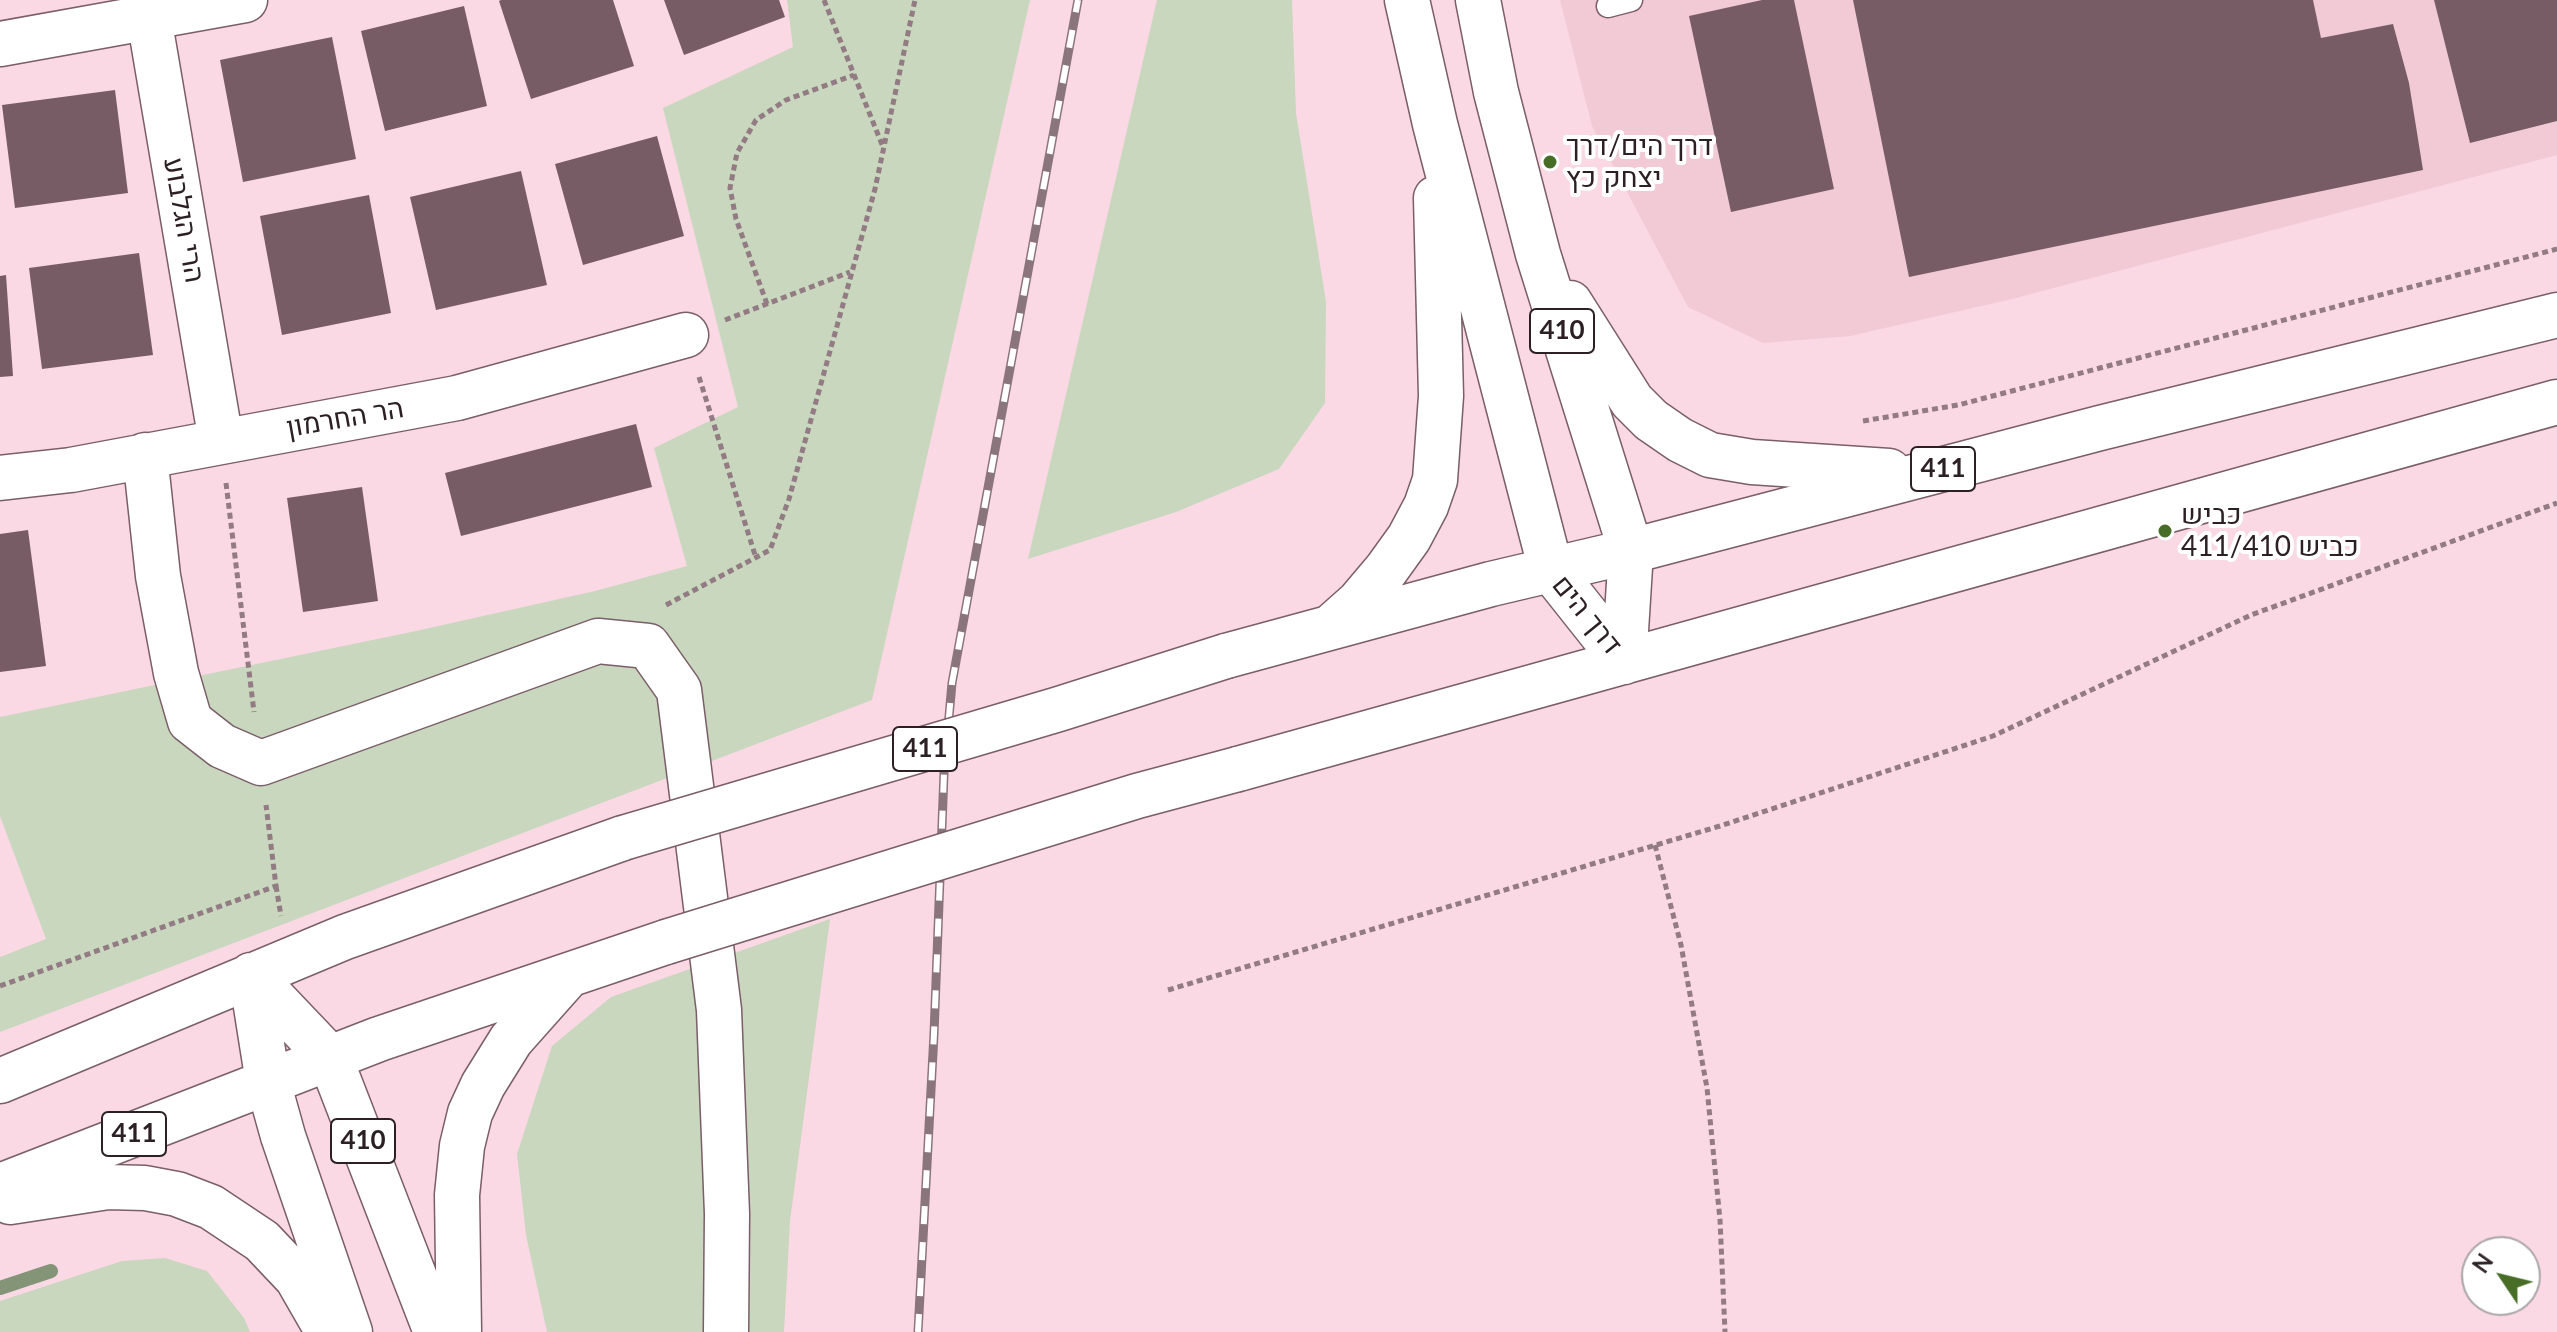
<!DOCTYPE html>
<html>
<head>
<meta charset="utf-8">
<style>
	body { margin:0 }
	#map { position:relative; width:2557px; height:1332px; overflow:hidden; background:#fad9e4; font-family:Lato,sans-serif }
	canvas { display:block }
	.north { position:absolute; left:2461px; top:1236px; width:80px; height:80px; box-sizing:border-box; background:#fff; border:2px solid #aba6a7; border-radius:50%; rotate:305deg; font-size:22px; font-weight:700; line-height:32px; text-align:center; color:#2c2024 }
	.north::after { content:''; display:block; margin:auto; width:28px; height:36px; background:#486d27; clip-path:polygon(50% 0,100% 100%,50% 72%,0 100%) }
</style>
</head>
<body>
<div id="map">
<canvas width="2557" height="1332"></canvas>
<div class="north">N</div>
</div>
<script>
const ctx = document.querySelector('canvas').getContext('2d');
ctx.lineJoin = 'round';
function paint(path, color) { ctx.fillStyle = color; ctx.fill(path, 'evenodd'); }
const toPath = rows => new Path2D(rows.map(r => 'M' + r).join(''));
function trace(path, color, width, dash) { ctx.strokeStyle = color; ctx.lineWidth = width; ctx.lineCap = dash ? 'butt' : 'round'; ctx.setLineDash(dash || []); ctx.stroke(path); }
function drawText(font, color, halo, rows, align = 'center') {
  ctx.font = font + ' Lato,Heebo,sans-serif'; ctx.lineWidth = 8; ctx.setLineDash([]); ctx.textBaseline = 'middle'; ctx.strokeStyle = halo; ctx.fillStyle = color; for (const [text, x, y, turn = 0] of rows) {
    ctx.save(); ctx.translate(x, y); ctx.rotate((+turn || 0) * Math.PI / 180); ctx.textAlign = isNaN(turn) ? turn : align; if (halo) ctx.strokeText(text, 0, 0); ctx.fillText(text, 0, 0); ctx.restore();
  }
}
paint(toPath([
	[1560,0,2557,0,2557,155,2012,299,1850,336,1763,343,1688,307,1592,126]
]), '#f1cad6');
paint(toPath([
	[787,0,1030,0,872,700,0,1032,0,957,46,939,0,816,0,717,416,631,595,591,687,566,654,448,738,407,663,108,793,47],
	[1157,0,1292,0,1296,113,1326,302,1325,403,1279,469,1176,512,1028,559],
	[830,919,790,1221,784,1332,547,1332,526,1235,517,1154,552,1046,611,997],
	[165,1258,207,1271,244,1318,250,1332,0,1332,0,1301,122,1261]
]), '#c8d7be');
trace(toPath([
	[0,1288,51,1271]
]), '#839477', 14);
paint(toPath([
	[501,0,613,0,634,66,531,99,499,1],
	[664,0,779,0,785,17,684,55],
	[1762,0,1794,0,1834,189,1731,212,1689,16],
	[1853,0,2313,0,2321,38,2393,24,2409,83,2423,170,1909,277],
	[2434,0,2557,0,2557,121,2470,143],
	[464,6,487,106,385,131,361,31],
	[332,37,356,159,243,182,220,60],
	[115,90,128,193,15,208,2,105],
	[657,136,684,236,583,265,555,164],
	[521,171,547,285,436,310,410,197],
	[369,195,391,313,282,335,260,216],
	[139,253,153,355,42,369,29,268],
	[6,275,13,376,0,377,0,276],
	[636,424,652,487,461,536,445,473],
	[362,487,378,601,303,612,287,498],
	[28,530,46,666,0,672,0,534]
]), '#775c65');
const lane = toPath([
	[1608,6,1631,0]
]);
const street = toPath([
	[146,0,221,441],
	[0,44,245,0],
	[145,455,158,576,176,673,190,721,222,746,261,763,598,641,648,646,679,690,719,1010,727,1214,726,1332],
	[0,478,71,470,457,398,686,335]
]);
const primary = toPath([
	[1407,0,1435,124,1551,570,1624,662],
	[1478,0,1496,92,1538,254,1631,551,1624,662],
	[1570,303,1632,401,1651,420,1680,440,1710,455,1752,462,1889,471],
	[1332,626,1359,602,1386,570,1409,538,1426,506,1435,480,1441,396,1436,198],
	[1226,656,1491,584,1631,551,2100,428,2557,315],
	[1238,769,2557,402],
	[251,975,330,1058,436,1332],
	[251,975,268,1082,283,1136,350,1332],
	[0,1081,345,937,623,838],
	[0,1186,379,1039,666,942],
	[10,1202,108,1187,145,1188,177,1194,211,1207,262,1241,297,1278,328,1332],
	[459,1332,457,1195,462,1146,470,1113,483,1085,511,1040,567,977]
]);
trace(lane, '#7a5e68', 25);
trace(street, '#7a5e68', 47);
trace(primary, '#7a5e68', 47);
trace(toPath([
	[824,0,883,147],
	[767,304,736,219,730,188,737,153,756,120,786,100,854,75],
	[725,320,850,272],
	[699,377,756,558],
	[1863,421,1958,405,2557,249],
	[226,483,254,712],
	[666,605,770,550,789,499,875,189,915,0],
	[1655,845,1681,945,1707,1088,1720,1220,1725,1332],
	[276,886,281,916],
	[0,986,276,886,266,805],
	[1168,990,1720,826,1993,736,2251,615,2557,503]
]), '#927b83', 5, [6, 4]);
trace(lane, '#fff', 22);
trace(street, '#fff', 44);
trace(primary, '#fff', 44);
const rail = toPath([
	[918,1332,934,1034,944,773,952,683,1078,0]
]);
trace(rail, '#8b757c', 9);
trace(rail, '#fff', 6, [18]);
const primaryBridge = toPath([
	[623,838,1059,709,1226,656],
	[666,942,1137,796,1238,769]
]);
trace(primaryBridge, '#7a5e68', 47, []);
trace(primaryBridge, '#fff', 44);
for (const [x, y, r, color] of [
	[1550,162,8,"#486d27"],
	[2165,531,8,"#486d27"]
]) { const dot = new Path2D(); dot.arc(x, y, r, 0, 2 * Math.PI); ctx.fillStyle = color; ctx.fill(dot); trace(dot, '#fff', 3); }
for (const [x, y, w] of [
	[1562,331,64],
	[1943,469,64],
	[925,749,64],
	[134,1134,64],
	[363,1141,64]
]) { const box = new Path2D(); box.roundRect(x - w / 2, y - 22, w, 44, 6); ctx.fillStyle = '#fff'; ctx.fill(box); trace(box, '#2c2024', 2); }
drawText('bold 26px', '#2c2024', null, [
	["410",1562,331],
	["411",1943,469],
	["411",925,749],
	["411",134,1134],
	["410",363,1141]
]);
drawText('28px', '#2c2024', '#fff', [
	["דרך הים/דרך",1566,146],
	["יצחק כץ",1566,178],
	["כביש",2181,515],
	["411/כביש 410",2181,547]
], 'left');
drawText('28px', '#2c2024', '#fff', [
	["הרי הגלבוע",184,220,80],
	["הר החרמון",345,418,-10],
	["דרך הים",1587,615,51]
]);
</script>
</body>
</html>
